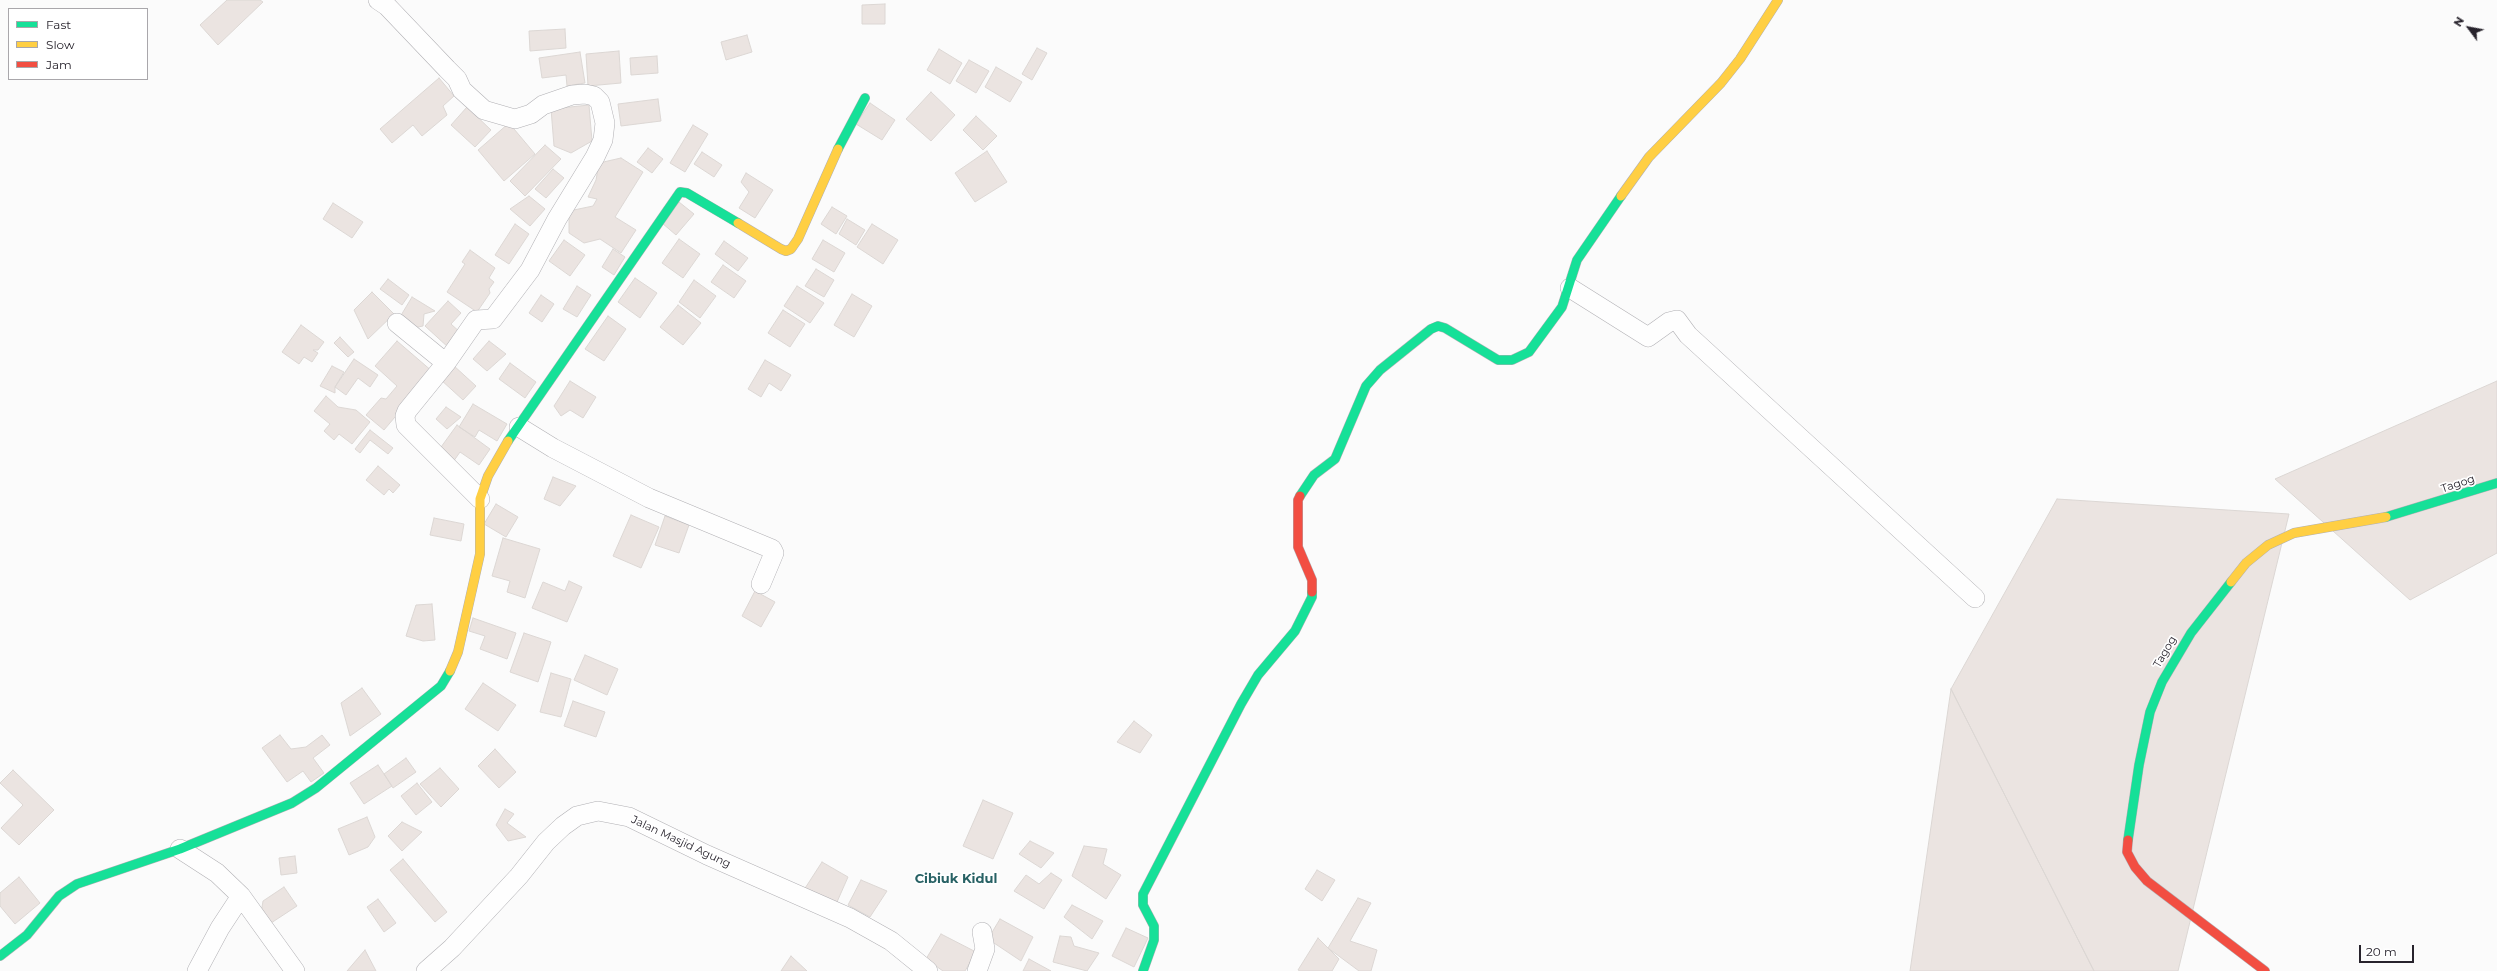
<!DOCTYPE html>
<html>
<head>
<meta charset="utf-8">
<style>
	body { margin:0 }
	#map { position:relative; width:2497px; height:971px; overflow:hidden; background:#fbfbfb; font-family:Montserrat,sans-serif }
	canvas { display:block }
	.legend { position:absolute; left:8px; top:8px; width:140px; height:72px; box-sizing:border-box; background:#fff; border:1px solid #a9a7ab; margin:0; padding:5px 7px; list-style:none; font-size:12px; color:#27232c }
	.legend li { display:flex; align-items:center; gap:8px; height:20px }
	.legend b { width:20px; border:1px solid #a9a7ab }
	.north { position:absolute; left:2449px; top:8px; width:40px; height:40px; -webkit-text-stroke:3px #fff; paint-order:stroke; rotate:302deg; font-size:11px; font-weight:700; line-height:16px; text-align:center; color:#27232c }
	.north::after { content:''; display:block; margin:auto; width:14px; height:18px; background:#27232c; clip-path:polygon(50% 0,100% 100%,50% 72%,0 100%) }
	.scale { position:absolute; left:2359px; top:945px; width:55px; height:18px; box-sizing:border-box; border:2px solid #27232c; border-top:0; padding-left:5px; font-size:12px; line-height:14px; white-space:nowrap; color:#27232c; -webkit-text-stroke:3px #fff; paint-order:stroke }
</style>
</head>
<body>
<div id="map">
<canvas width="2497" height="971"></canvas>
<ul class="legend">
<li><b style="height:5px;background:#16e098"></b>Fast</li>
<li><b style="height:5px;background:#ffcf43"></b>Slow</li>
<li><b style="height:5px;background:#f24e42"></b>Jam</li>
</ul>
<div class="north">N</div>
<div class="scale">20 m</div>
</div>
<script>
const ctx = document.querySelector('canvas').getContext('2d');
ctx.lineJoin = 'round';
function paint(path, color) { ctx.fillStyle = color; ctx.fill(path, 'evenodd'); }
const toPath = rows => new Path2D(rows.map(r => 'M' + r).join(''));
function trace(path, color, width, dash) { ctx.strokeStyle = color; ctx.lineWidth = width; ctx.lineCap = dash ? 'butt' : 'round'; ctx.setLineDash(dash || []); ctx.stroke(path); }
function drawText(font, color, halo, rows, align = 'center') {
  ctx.font = font + ' Montserrat,sans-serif'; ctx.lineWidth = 3.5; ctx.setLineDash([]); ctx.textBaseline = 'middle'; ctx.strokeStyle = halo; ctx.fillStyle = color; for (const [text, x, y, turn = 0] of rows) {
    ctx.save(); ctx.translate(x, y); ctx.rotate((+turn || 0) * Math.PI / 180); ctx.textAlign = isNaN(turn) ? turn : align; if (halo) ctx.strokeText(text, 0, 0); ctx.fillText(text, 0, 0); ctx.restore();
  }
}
const building = toPath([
	[227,0,260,0,263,2,218,45,200,25,227,0],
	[885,4,885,24,862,24,862,5,885,4],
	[565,29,566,48,530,51,529,31,565,29],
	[747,35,752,52,726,60,721,42,747,35],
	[1037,48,1047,53,1032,80,1022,74,1037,48],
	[939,49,962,63,950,84,927,70,939,49],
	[619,51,621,83,588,86,586,54,619,51],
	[580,52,585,83,567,86,566,75,542,78,539,58,580,52],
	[657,56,658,73,631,75,630,58,657,56],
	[969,60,989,71,976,93,956,81,969,60],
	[996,67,1022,82,1010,102,985,87,996,67],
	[439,78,454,96,443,106,447,115,422,136,413,125,392,143,380,129,439,78],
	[931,92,955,115,931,141,906,119,931,92],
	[658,99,661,121,621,126,618,104,658,99],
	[870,103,895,120,882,140,856,124,870,103],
	[589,105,592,141,571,153,554,146,551,109,589,105],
	[467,107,491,130,475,147,451,125,467,107],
	[976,116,997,136,983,150,963,130,976,116],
	[509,123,535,154,504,181,478,150,509,123],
	[693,125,708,134,685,172,670,163,693,125],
	[545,145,561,159,525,196,510,181,545,145],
	[648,148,663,159,652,173,637,162,648,148],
	[987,151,1007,182,975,202,955,173,987,151],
	[702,152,722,165,714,177,694,164,702,152],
	[621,158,643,172,615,217,636,230,621,253,600,239,584,243,569,233,569,211,593,206,597,199,588,197,596,180,599,163,621,158],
	[553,169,564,178,546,198,535,189,553,169],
	[746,173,773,190,755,218,739,208,749,192,741,182,746,173],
	[529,196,545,209,530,226,510,209,529,196],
	[679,202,694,214,676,235,662,223,679,202],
	[333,203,363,222,352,238,323,219,333,203],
	[832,207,847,216,836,234,821,224,832,207],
	[847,219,865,230,856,245,839,234,847,219],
	[515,224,529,234,509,264,495,255,515,224],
	[872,224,898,240,883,264,857,247,872,224],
	[679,239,700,254,683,278,662,263,679,239],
	[564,240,585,255,570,276,549,261,564,240],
	[823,240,845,253,834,272,812,259,823,240],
	[724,241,748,258,738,271,715,254,724,241],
	[613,249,625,257,614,275,602,267,613,249],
	[470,250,495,268,489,278,494,282,489,289,490,293,477,312,447,292,465,264,462,262,470,250],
	[723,265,746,281,734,298,711,282,723,265],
	[816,269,834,280,824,297,805,286,816,269],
	[635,278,657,293,640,318,618,302,635,278],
	[388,279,409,295,402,305,380,289,388,279],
	[694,280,716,296,700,318,679,302,694,280],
	[577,286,591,295,577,317,563,309,577,286],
	[797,286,824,303,810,323,784,306,797,286],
	[372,292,394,314,368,339,354,310,372,292],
	[852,294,872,306,854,337,834,325,852,294],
	[541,295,554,304,542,322,529,313,541,295],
	[412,297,435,311,424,314,423,326,409,329,400,317,412,297],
	[448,301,461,313,451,324,462,334,449,348,425,326,448,301],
	[678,305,701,323,683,345,660,327,678,305],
	[783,310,805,324,790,347,768,333,783,310],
	[608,316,626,329,604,361,585,349,608,316],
	[301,325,324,342,318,350,313,350,318,353,312,362,304,357,299,364,282,352,301,325],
	[340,337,354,352,348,357,334,343,340,337],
	[397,341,433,372,384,430,366,415,381,398,386,399,397,386,375,366,397,341],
	[489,341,506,354,487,371,473,359,489,341],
	[354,359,378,375,370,387,358,378,346,395,335,387,354,359],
	[765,360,791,375,781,391,769,383,761,397,748,389,765,360],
	[510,363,536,382,525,398,499,379,510,363],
	[453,365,476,386,463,400,440,379,453,365],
	[332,366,344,372,335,387,335,393,320,386,332,366],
	[570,381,596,397,583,418,570,410,561,416,554,406,570,381],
	[2497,381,2497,553,2410,600,2275,479,2497,381],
	[326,396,338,407,356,410,370,422,352,444,339,434,334,440,324,431,330,424,314,411,326,396],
	[473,404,507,424,497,441,479,430,475,437,459,427,473,404],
	[446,407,461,417,447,429,436,419,446,407],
	[457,425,490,449,479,465,460,452,451,465,436,454,457,425],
	[370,430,393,448,388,454,370,440,360,453,355,449,370,430],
	[378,466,400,485,393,493,389,489,384,495,366,480,378,466],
	[553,477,576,486,560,506,544,499,553,477],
	[2057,499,2289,514,2178,971,2094,971,1951,689,2057,499],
	[496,504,518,517,506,537,484,524,496,504],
	[631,515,659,527,641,568,613,556,631,515],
	[665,516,689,525,679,553,655,545,665,516],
	[434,518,464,524,461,541,430,535,434,518],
	[503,538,540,549,525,598,507,592,510,581,492,576,503,538],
	[569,581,582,587,567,622,532,608,543,582,565,591,569,581],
	[755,591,775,602,761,627,742,616,755,591],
	[432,604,435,640,423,641,406,636,416,605,432,604],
	[473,618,516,633,507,659,480,649,485,636,469,631,473,618],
	[524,633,551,642,538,682,510,672,524,633],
	[585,655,618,669,607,695,574,680,585,655],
	[551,673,571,679,561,717,540,712,551,673],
	[483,683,516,705,498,731,465,709,483,683],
	[362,688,381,714,350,736,341,703,362,688],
	[1951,689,2094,971,1910,971,1951,689],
	[573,701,605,712,596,737,564,726,573,701],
	[1134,721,1152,735,1140,753,1117,742,1134,721],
	[280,735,291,749,306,747,322,735,330,745,313,758,324,773,311,782,303,771,287,782,262,748,280,735],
	[495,749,516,772,499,788,478,766,495,749],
	[406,758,416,772,393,788,384,774,406,758],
	[378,765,392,786,364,804,350,783,378,765],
	[440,768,459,789,441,807,420,784,440,768],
	[13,770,54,810,19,845,1,828,23,805,0,783,13,770],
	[417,783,432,802,416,815,401,796,417,783],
	[983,800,1013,813,993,859,963,846,983,800],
	[505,809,514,814,507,823,526,837,508,841,496,825,505,809],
	[367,817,375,837,368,847,349,855,338,829,367,817],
	[402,822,422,832,402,851,388,836,402,822],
	[1030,841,1054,853,1041,868,1019,854,1030,841],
	[1084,846,1107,849,1103,864,1121,875,1106,899,1072,876,1084,846],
	[295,856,297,873,281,875,279,858,295,856],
	[403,859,447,912,435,922,390,870,403,859],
	[822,862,848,877,837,902,800,896,822,862],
	[1317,870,1335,880,1322,901,1305,889,1317,870],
	[1051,873,1062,880,1044,909,1014,891,1026,875,1039,884,1051,873],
	[19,877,40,903,15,924,0,906,0,893,19,877],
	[861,880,887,891,870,917,848,905,861,880],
	[284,887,297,906,268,925,261,913,263,901,284,887],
	[1358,898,1371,903,1350,941,1377,950,1371,971,1359,971,1328,948,1358,898],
	[378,899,396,923,384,932,367,907,378,899],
	[1072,905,1103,921,1092,939,1064,917,1072,905],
	[1000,919,1033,937,1021,961,988,939,1000,919],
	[1126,928,1148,938,1134,967,1112,956,1126,928],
	[941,934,976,952,965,971,943,971,926,959,941,934],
	[1060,936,1071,937,1074,946,1099,953,1087,971,1053,962,1060,936],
	[1318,938,1339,959,1332,971,1300,971,1298,970,1318,938],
	[365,950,376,971,347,971,365,950],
	[791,956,807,971,781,971,791,956],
	[1029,959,1051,971,1023,971,1029,959]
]);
paint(building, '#ebe4e1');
trace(building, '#dcd7d4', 1);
const street = toPath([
	[378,0,387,6,447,69,457,79,462,90,484,110,515,119,531,114,543,105,572,95,585,94,594,96,600,102,605,123,603,140,595,157,557,219,530,270,493,319,476,320,446,363],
	[1570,288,1648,337,1669,322,1677,320,1688,335,1975,598],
	[397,323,446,363,407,411,405,416,406,425,480,499],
	[519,427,553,448,649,498,772,549,774,553,761,584],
	[180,849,217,873,241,896,295,971],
	[197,971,220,928,241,896],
	[426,971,452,948,519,876,546,842,563,826,577,816,598,811,629,817,707,855,850,918,891,941,928,971],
	[977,971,985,949,982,932]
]);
const fast = toPath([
	[838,149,865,98],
	[508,441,680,192,687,193,738,223],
	[1300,496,1314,475,1335,459,1366,386,1380,370,1431,329,1438,326,1445,328,1498,360,1512,360,1529,352,1562,307,1577,260,1621,196],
	[2386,517,2497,483],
	[2128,840,2139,765,2150,712,2162,682,2191,633,2231,582],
	[0,956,27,935,59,896,77,884,180,849,292,803,316,788,441,686,450,671],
	[1143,971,1154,940,1154,926,1143,905,1143,894,1241,704,1258,675,1295,631,1312,597,1312,592]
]);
const slow = toPath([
	[1621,196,1649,157,1721,83,1740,59,1778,0],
	[738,223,781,249,786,251,791,249,798,239,838,149],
	[2231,582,2246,563,2268,545,2294,533,2386,517],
	[450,671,458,652,480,554,480,499,488,476,508,441]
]);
const jam = toPath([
	[1300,496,1298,500,1298,547,1312,580,1312,592],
	[2128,840,2127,852,2135,867,2147,881,2265,971]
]);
trace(street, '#b1b0b4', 20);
trace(fast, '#b1b0b4', 10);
trace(slow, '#b1b0b4', 10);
trace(jam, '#b1b0b4', 10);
trace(street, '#fefefe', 19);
trace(fast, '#16e098', 9);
trace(slow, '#ffcf43', 9);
trace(jam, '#f24e42', 9);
drawText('11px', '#27232c', '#fff', [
	["Tagog",2458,484,-18],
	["Tagog",2165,652,-60],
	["Jalan Masjid Agung",681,842,25]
]);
drawText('bold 13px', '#276164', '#fff', [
	["Cibiuk Kidul",956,879]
]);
</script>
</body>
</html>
